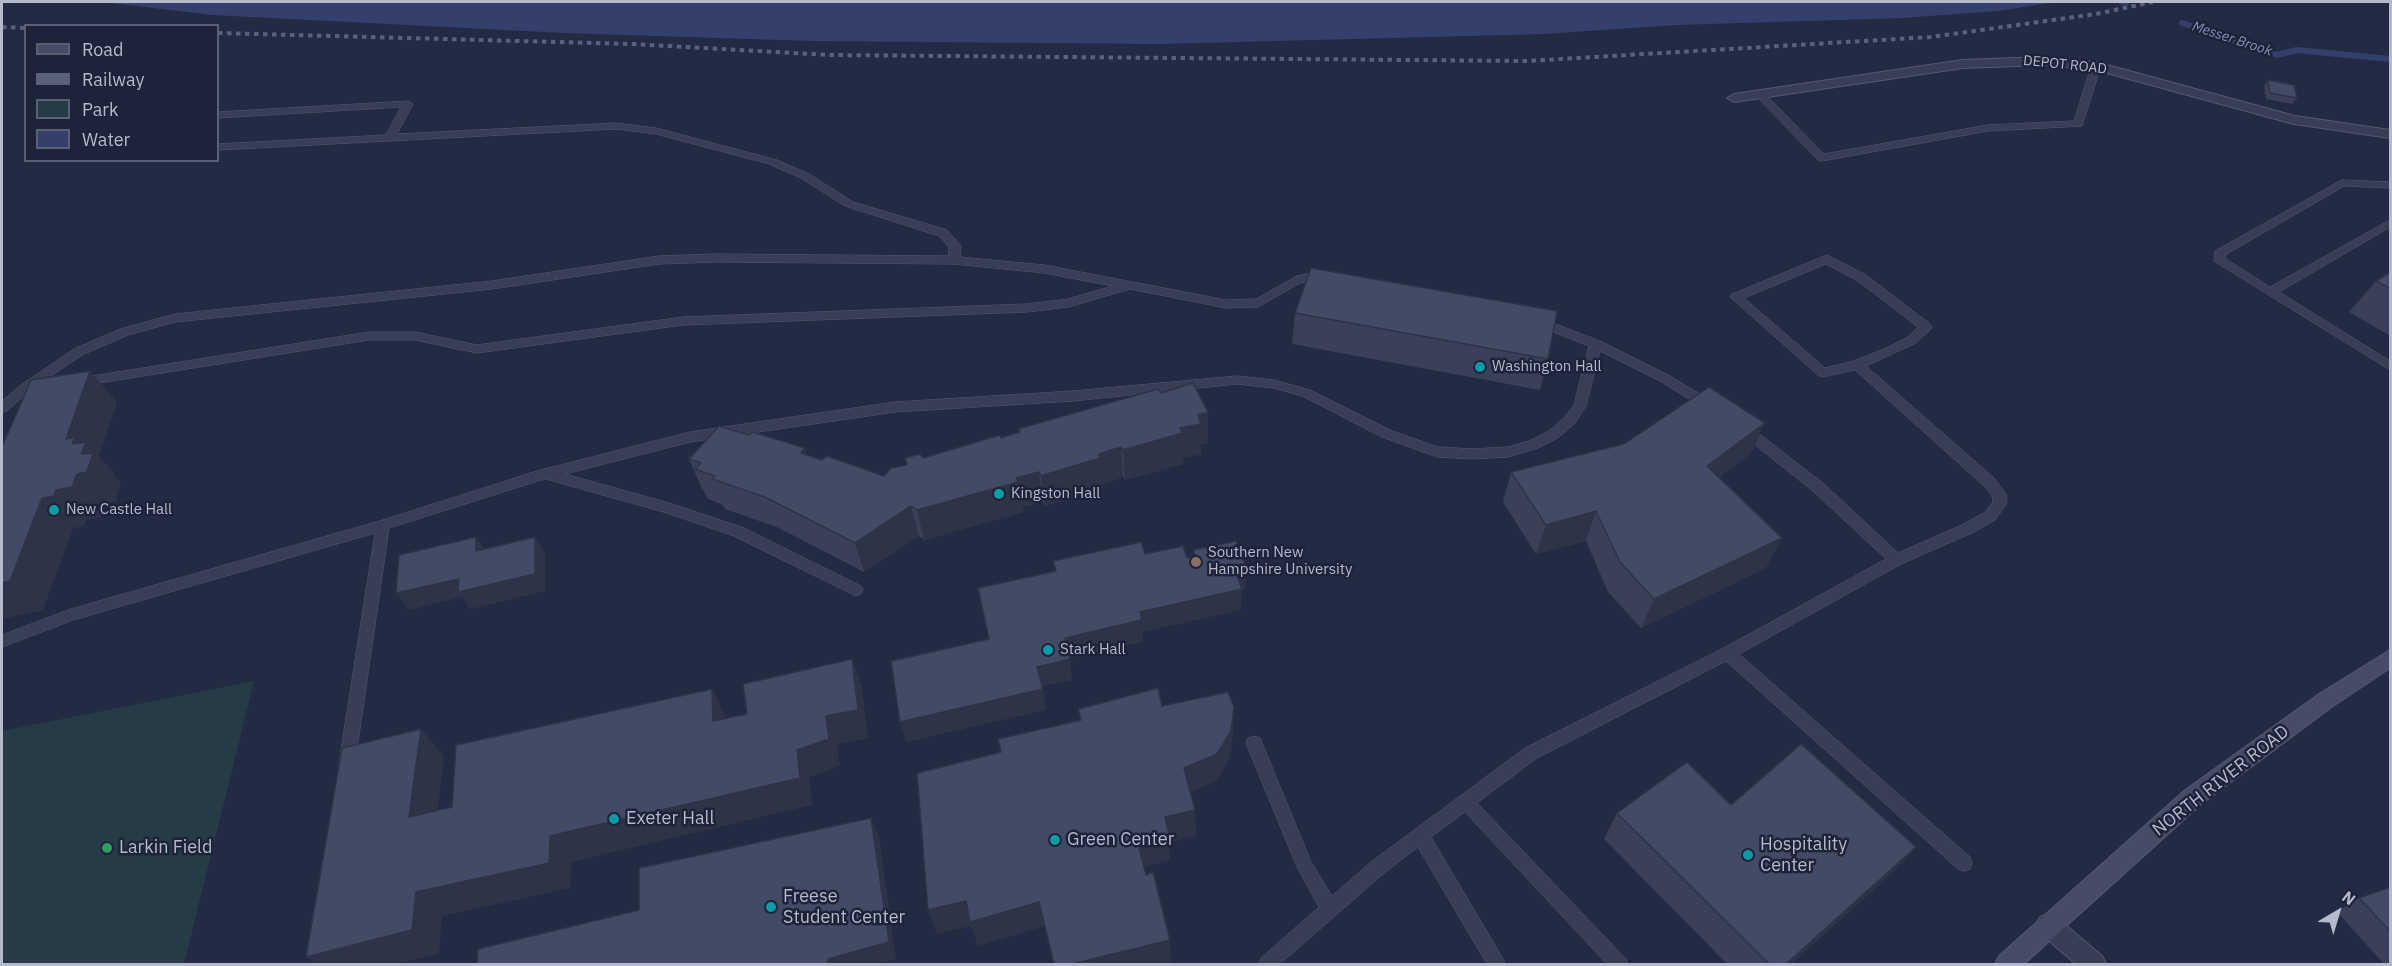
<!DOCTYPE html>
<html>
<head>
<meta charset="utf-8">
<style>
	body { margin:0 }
	#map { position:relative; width:2392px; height:966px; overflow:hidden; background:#232b44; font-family:"IBM Plex Sans",sans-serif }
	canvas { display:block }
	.frame { position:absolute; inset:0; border:3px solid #b5bacd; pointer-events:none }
	.legend { position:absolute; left:24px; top:24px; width:195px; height:138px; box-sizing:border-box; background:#1d2339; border:2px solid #5a5f74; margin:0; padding:8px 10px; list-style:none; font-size:18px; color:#b5bacd }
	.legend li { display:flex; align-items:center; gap:12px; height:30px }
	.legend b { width:30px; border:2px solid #5a5f74 }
	.north { position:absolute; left:2308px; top:882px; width:60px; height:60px; -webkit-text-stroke:4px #1d2339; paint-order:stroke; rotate:38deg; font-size:16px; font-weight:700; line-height:24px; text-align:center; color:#b5bacd }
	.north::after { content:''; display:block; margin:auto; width:21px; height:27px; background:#b5bacd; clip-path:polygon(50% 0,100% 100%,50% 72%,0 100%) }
</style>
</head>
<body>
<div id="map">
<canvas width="2392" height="966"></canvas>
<div class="frame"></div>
<ul class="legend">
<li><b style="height:8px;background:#464b67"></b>Road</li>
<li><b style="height:8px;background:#5a617b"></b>Railway</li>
<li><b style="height:16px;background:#263b45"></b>Park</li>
<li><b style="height:16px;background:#34406b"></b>Water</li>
</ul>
<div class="north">N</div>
</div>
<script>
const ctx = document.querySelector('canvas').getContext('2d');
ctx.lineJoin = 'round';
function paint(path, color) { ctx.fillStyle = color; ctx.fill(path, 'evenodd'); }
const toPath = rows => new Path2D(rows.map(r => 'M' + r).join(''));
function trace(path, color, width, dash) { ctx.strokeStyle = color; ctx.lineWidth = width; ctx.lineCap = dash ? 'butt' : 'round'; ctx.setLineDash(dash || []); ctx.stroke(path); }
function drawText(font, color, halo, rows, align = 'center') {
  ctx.font = font + ' "IBM Plex Sans",sans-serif'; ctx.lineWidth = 5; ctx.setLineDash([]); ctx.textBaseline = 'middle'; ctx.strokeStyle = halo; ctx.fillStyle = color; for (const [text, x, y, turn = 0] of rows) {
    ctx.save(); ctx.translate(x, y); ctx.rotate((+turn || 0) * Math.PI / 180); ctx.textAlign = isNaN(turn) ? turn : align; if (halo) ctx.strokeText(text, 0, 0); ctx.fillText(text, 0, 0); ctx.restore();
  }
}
paint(toPath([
	[254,681,184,964,2,964,2,731]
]), '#263b45');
paint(toPath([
	[103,2,2056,2,1998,11,1902,18,1676,25,1544,34,1160,44,813,41,564,33,212,15]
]), '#34406b');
trace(toPath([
	[2122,2,2126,3],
	[2182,23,2277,55,2297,50,2390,59]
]), '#34406b', 6);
const lane = toPath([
	[2096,63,2101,66,2082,126,1988,131,1822,161,1818,160,1754,94,1759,91,1763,92,1824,154,1988,125,2074,121,2091,66,2096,63],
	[408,101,413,104,397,134,616,123,656,128,777,160,809,174,853,202,947,230,961,246,960,257,1044,265,1226,300,1256,299,1297,276,1313,273,1328,276,1330,279,1324,283,1313,281,1300,283,1258,307,1226,308,1130,289,1068,307,1027,312,683,325,477,353,415,340,369,340,80,386,74,382,80,378,369,332,415,332,477,345,683,317,1027,304,1068,299,1113,286,1044,273,954,264,715,262,659,264,492,289,175,322,128,335,82,355,29,391,7,411,2,412,2,401,21,385,74,349,120,329,175,314,492,281,659,256,715,254,949,256,949,247,939,236,845,206,801,178,769,164,656,134,616,129,218,150,218,144,386,135,401,107,218,118,218,112,408,101],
	[2342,180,2390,182,2390,188,2344,186,2225,255,2226,259,2270,287,2390,220,2390,227,2279,292,2390,361,2390,370,2214,261,2215,251,2342,180],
	[1827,255,1866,275,1930,324,1932,327,1930,330,1916,343,1866,366,1994,478,2006,494,2007,503,1995,520,1974,532,1901,564,1739,654,1970,857,1972,863,1970,869,1964,871,1958,869,1726,661,1537,758,1477,803,1625,958,1628,964,1607,964,1465,812,1431,837,1506,964,1487,964,1418,847,1383,874,1280,964,1258,964,1261,958,1319,907,1297,867,1246,743,1248,738,1254,736,1260,738,1311,862,1332,896,1371,862,1525,748,1722,649,1886,559,1813,491,1739,432,1737,429,1739,426,1749,426,1823,483,1898,553,1964,524,1985,512,1993,502,1992,495,1984,486,1855,370,1823,377,1819,376,1730,297,1732,294,1827,255],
	[1826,264,1858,281,1918,327,1908,337,1889,347,1854,361,1825,368,1744,298,1826,264],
	[1537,317,1600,341,1668,375,1715,403,1716,406,1710,411,1705,409,1660,381,1600,351,1586,406,1575,423,1559,437,1538,448,1508,457,1472,459,1437,457,1382,437,1302,396,1274,388,1237,384,1073,401,895,412,690,442,565,474,669,503,744,528,861,586,863,590,861,594,856,596,734,536,667,513,546,479,538,481,389,528,355,763,353,768,347,770,341,768,339,763,375,533,73,620,2,647,2,635,71,609,383,520,537,471,690,432,895,402,1073,391,1237,376,1274,380,1310,390,1392,431,1438,447,1472,449,1508,447,1529,441,1549,431,1565,417,1574,405,1589,346,1533,324,1531,321,1537,317]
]);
const street = toPath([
	[2045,57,2096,62,2295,116,2390,130,2390,138,2294,124,2096,70,2045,65,1963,68,1734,102,1727,98,1734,94,1963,60,2045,57],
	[2048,914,2056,917,2102,956,2106,964,2076,964,2040,933,2036,925,2040,917,2048,914]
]);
const secondary = toPath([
	[2390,650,2390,668,2333,706,2200,805,2024,964,1995,964,1999,956,2184,791,2319,694,2390,650]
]);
trace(lane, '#53596e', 1);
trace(street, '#53596e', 2);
trace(secondary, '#53596e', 2);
paint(lane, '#383e53');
paint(street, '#383e53');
paint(secondary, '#464b67');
trace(toPath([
	[2,27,26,28],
	[218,33,632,44,831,55,1527,61,1931,37,2096,14,2153,2]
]), '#5a617b', 4, [4.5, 4.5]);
paint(toPath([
	[2268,80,2297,98,2292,104,2266,99,2264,86],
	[2391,272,2391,336,2349,312,2376,281],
	[1295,313,1548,359,1540,390,1292,344],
	[1161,393,1208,412,1208,443,1201,444,1201,454,1183,458,1183,464,1125,480,1123,477,1102,484,1103,488,1045,506,1043,502,1022,507,1023,512,924,540,919,536,864,572,777,527,725,509,723,505,708,499,703,490,702,489,689,459,807,455,822,460,884,476,923,458,1019,432,1018,429],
	[1751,453,1719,477,1766,568,1641,628,1608,592,1586,541,1536,554,1503,502,1511,472],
	[1731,805,1916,847,1893,872,1791,964,1727,964,1604,839,1617,813],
	[2391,887,2391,964,2384,964,2337,912,2359,898]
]), '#394058');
paint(toPath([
	[90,371,117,402,99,456,114,473,113,475,121,483,116,502,106,504,102,517,86,520,84,526,73,528,43,610,2,619,2,583,42,498,66,439],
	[1208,412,1208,443,1201,444,1201,454,1183,458,1183,464,1125,480,1123,450,1180,428,1198,415],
	[1765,423,1751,453,1694,496,1707,466],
	[1121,447,1123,477,1102,484,1103,488,1045,506,1041,476],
	[805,448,815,478,801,453],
	[1039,472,1043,502,1022,507,1023,512,924,540,917,510,1016,478],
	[911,506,919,536,864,572,855,543],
	[1596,511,1586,541,1536,554,1546,525],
	[476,537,488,554,476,551],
	[535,537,545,554,545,591,470,609,462,597,409,610,396,593],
	[1782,538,1766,568,1641,628,1654,599],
	[1246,567,1245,589,1242,590,1241,610,1143,632,1143,642,1067,659,1065,638,1140,612,1235,570],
	[852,659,862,687,868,738,837,744,840,766,809,777,812,805,571,862,570,888,442,916,439,954,397,964,316,964,306,957,416,892,550,836,797,750,826,716],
	[1070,659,1072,680,1040,687,1037,667],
	[712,689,726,717,728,748,713,721],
	[1043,689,1046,710,906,742,900,722],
	[1234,707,1233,735,1230,758,1217,781,1185,795,1184,768],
	[421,729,444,756,434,843,409,817],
	[1195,810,1196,836,1169,842,1170,860,1140,868,1138,843,1165,817],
	[871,818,879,837,896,959,877,964,828,964,828,959],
	[1916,847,1893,872,1791,964,1786,964],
	[966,901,1039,902,1045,926,978,946,971,926,937,934,928,910],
	[1170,940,1171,964,1072,964]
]), '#2e3447');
const building = toPath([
	[2268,80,2294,85,2297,98,2270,93,2268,80],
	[1311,268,1557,311,1548,359,1295,313,1311,268],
	[2391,272,2391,289,2376,281,2391,272],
	[90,371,66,439,75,437,72,444,86,442,81,454,93,453,87,472,77,474,72,487,56,490,54,496,42,498,10,581,2,583,2,447,31,380,90,371],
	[1193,383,1208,412,1198,415,1201,424,1180,428,1183,433,1123,450,1121,447,1099,454,1100,458,1041,476,1039,472,1016,478,1018,482,917,510,911,506,855,543,765,497,712,479,715,476,695,469,701,463,689,459,719,426,749,435,752,432,805,448,801,453,822,460,827,456,884,476,891,468,907,465,905,458,920,454,923,458,1000,435,1001,438,1020,432,1018,429,1158,389,1161,393,1193,383],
	[1709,387,1765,423,1707,466,1782,538,1654,599,1620,562,1596,511,1546,525,1511,472,1624,444,1709,387],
	[476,537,476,551,535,537,535,574,458,592,459,579,396,593,399,555,476,537],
	[1236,541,1246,567,1235,570,1242,589,1140,612,1142,620,1065,638,1070,659,1037,667,1043,689,900,722,891,661,989,639,978,588,1056,571,1053,561,1141,542,1145,554,1183,546,1187,558,1196,556,1193,550,1236,541],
	[852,659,858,710,826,716,829,739,797,750,800,778,550,836,549,863,416,892,412,930,306,957,342,748,421,729,409,817,452,807,456,745,712,689,713,721,747,714,743,684,852,659],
	[1158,688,1162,706,1228,692,1234,707,1231,731,1217,754,1184,768,1195,810,1165,817,1169,835,1138,843,1146,875,1153,872,1170,940,1072,964,1054,964,1039,902,970,922,966,901,928,910,917,773,1001,752,998,739,1081,720,1078,709,1158,688],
	[1801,744,1916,847,1786,964,1769,964,1617,813,1687,762,1731,805,1801,744],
	[871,818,889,942,828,959,828,964,477,964,478,949,639,910,639,868,871,818],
	[2391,887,2391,932,2359,898,2391,887]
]);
paint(building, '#424a66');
trace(building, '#2e3447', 1.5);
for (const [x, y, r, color] of [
	[1480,367,6,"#0f9aa8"],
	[999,494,6,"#0f9aa8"],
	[54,510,6,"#0f9aa8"],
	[1196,562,6,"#8d6e63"],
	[1048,650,6,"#0f9aa8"],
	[614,819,6,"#0f9aa8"],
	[1055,840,6,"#0f9aa8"],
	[107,848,6,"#2e9e5b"],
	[1748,855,6,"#0f9aa8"],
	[771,907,6,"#0f9aa8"]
]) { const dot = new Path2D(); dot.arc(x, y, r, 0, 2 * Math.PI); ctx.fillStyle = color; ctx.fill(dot); trace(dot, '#1d2339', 2); }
drawText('italic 14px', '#818ebb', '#1d2339', [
	["Messer Brook",2232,39,18]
]);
drawText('14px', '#b5bacd', '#1d2339', [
	["DEPOT ROAD",2065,65,6]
]);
drawText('15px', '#b5bacd', '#1d2339', [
	["Washington Hall",1492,367],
	["Kingston Hall",1011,494],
	["New Castle Hall",66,510],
	["Southern New",1208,553],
	["Hampshire University",1208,570],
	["Stark Hall",1060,650]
], 'left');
drawText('18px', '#b5bacd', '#1d2339', [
	["NORTH RIVER ROAD",2221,781,-38]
]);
drawText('18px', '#b5bacd', '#1d2339', [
	["Exeter Hall",626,819],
	["Green Center",1067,840],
	["Hospitality",1760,845],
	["Center",1760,866],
	["Larkin Field",119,848],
	["Freese",783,897],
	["Student Center",783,918]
], 'left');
</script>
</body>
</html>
